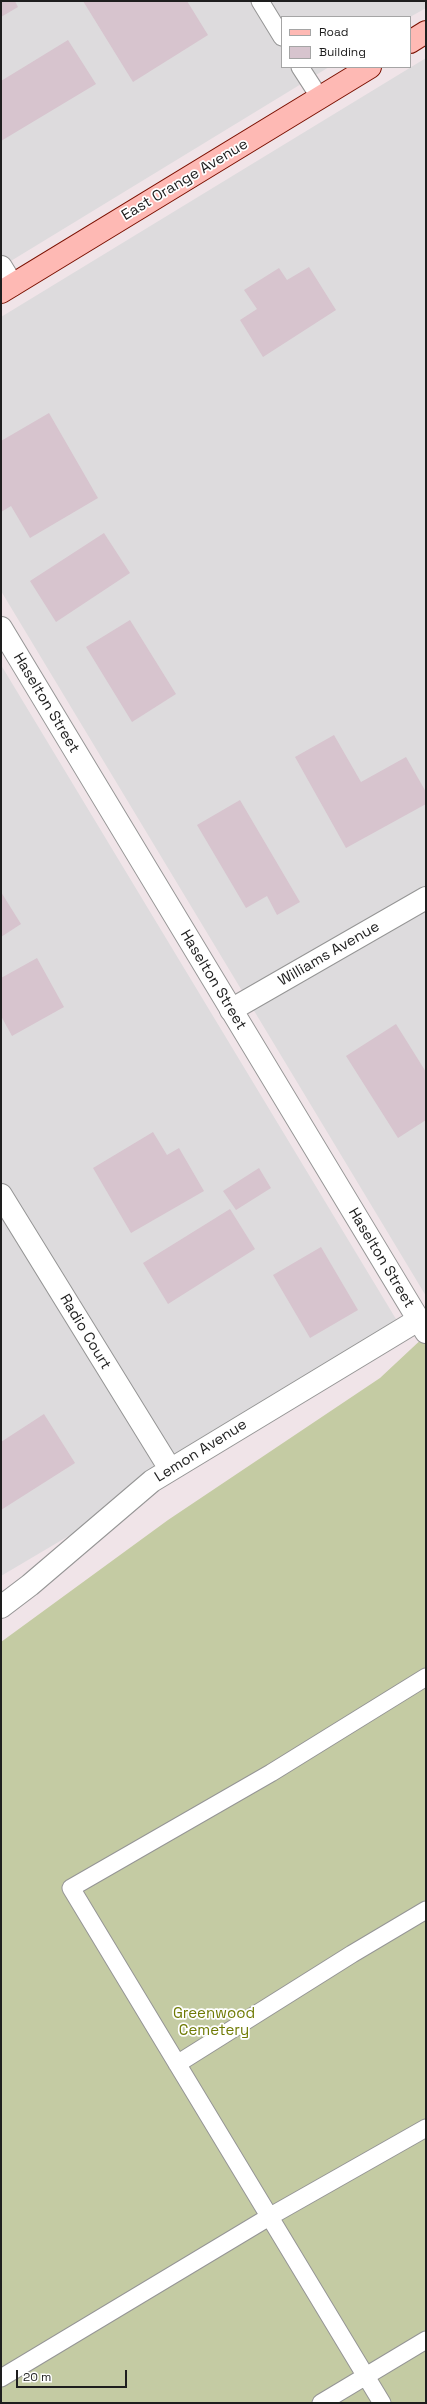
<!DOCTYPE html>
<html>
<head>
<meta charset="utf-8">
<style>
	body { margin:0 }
	#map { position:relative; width:427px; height:2404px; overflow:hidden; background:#f0e4e8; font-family:"Space Grotesk",sans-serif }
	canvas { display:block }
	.frame { position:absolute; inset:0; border:2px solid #1e1e1e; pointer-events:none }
	.legend { position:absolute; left:281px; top:16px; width:130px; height:52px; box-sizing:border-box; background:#fff; border:1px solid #a5a5a5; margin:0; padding:5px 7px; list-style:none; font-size:12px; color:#1e1e1e }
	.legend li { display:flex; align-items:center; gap:8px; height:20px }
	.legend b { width:20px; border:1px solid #a5a5a5 }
	.scale { position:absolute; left:16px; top:2370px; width:111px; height:18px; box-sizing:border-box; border:2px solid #1e1e1e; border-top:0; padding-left:5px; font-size:12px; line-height:14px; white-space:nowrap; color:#1e1e1e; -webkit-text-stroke:3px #fff; paint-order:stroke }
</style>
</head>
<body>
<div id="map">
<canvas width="427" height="2404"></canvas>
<div class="frame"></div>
<ul class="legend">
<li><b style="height:5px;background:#feb9b4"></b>Road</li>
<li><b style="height:11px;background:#d7c4ce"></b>Building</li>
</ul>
<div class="scale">20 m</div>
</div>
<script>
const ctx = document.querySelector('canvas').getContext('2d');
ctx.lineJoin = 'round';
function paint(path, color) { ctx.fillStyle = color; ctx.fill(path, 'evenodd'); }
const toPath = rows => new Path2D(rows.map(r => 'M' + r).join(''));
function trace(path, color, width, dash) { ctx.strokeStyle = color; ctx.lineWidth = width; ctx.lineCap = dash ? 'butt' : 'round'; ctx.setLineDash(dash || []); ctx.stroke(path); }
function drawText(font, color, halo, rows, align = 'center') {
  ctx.font = font + ' "Space Grotesk",sans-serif'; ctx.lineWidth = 3.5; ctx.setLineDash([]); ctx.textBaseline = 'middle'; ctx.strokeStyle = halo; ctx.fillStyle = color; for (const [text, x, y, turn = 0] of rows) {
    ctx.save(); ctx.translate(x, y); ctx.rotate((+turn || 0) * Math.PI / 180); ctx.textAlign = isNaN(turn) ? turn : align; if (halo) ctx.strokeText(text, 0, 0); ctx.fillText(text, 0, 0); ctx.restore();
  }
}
paint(toPath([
	[1,1,426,1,426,8,410,17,282,17,282,67,329,67,1,267],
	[426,58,426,1296,1,591,1,317],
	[1,665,402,1329,383,1350,1,1576]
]), '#dddbdd');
paint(toPath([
	[426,1335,426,2403,1,2403,1,1642,168,1520,380,1378]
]), '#c4cba3');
paint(toPath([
	[1,1,15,1,18,7,1,17],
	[83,1,187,1,208,35,133,82],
	[68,40,96,84,1,141,1,81],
	[309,267,336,310,263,357,240,320,257,309,244,290,279,268,287,280],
	[49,413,98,498,30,538,11,506,1,512,1,441],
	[104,533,130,573,56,622,30,581],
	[130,620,176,694,132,722,86,647],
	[334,735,361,782,406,757,426,792,426,804,346,848,295,757],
	[240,800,300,902,277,915,267,896,246,908,197,825],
	[1,892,21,924,1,937],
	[37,958,64,1007,12,1036,1,1016,1,978],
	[396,1024,426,1072,426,1120,398,1138,346,1056],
	[153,1132,167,1155,179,1148,204,1191,131,1233,93,1168],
	[259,1168,271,1188,236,1210,223,1191],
	[230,1209,255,1249,168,1304,143,1263],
	[321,1247,358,1310,310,1338,273,1275],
	[44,1414,75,1463,1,1510,1,1442]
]), '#d7c4ce');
const service = toPath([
	[260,1,282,37],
	[300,67,320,98],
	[177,2064,352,1954,426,1910],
	[1,2378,269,2217,426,2128],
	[321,2403,426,2340],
	[382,2403,71,1888,271,1773,426,1677]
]);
const minor = toPath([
	[1,267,12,285],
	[231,1010,426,898],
	[1,1195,170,1469],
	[1,1607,30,1585,152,1481,418,1320]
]);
const tertiary = toPath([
	[1,628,426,1332]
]);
const secondary = toPath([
	[410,42,426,32],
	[1,292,370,67]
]);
trace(service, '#959595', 19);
trace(minor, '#959595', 24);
trace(tertiary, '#959595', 24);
trace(secondary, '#7b1000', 24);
trace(service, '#fff', 17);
trace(minor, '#fff', 22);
trace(tertiary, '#fff', 22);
trace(secondary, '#feb9b4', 22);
drawText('15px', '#1e1e1e', '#fff', [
	["East Orange Avenue",185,180,-31],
	["Haselton Street",46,703,59],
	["Williams Avenue",329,954,-30],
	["Haselton Street",213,980,59],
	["Haselton Street",381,1258,59],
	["Radio Court",85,1332,59],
	["Lemon Avenue",201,1451,-32]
]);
drawText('15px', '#6f7a04', '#fff', [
	["Greenwood",214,2014],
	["Cemetery",214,2031]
]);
</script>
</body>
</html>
